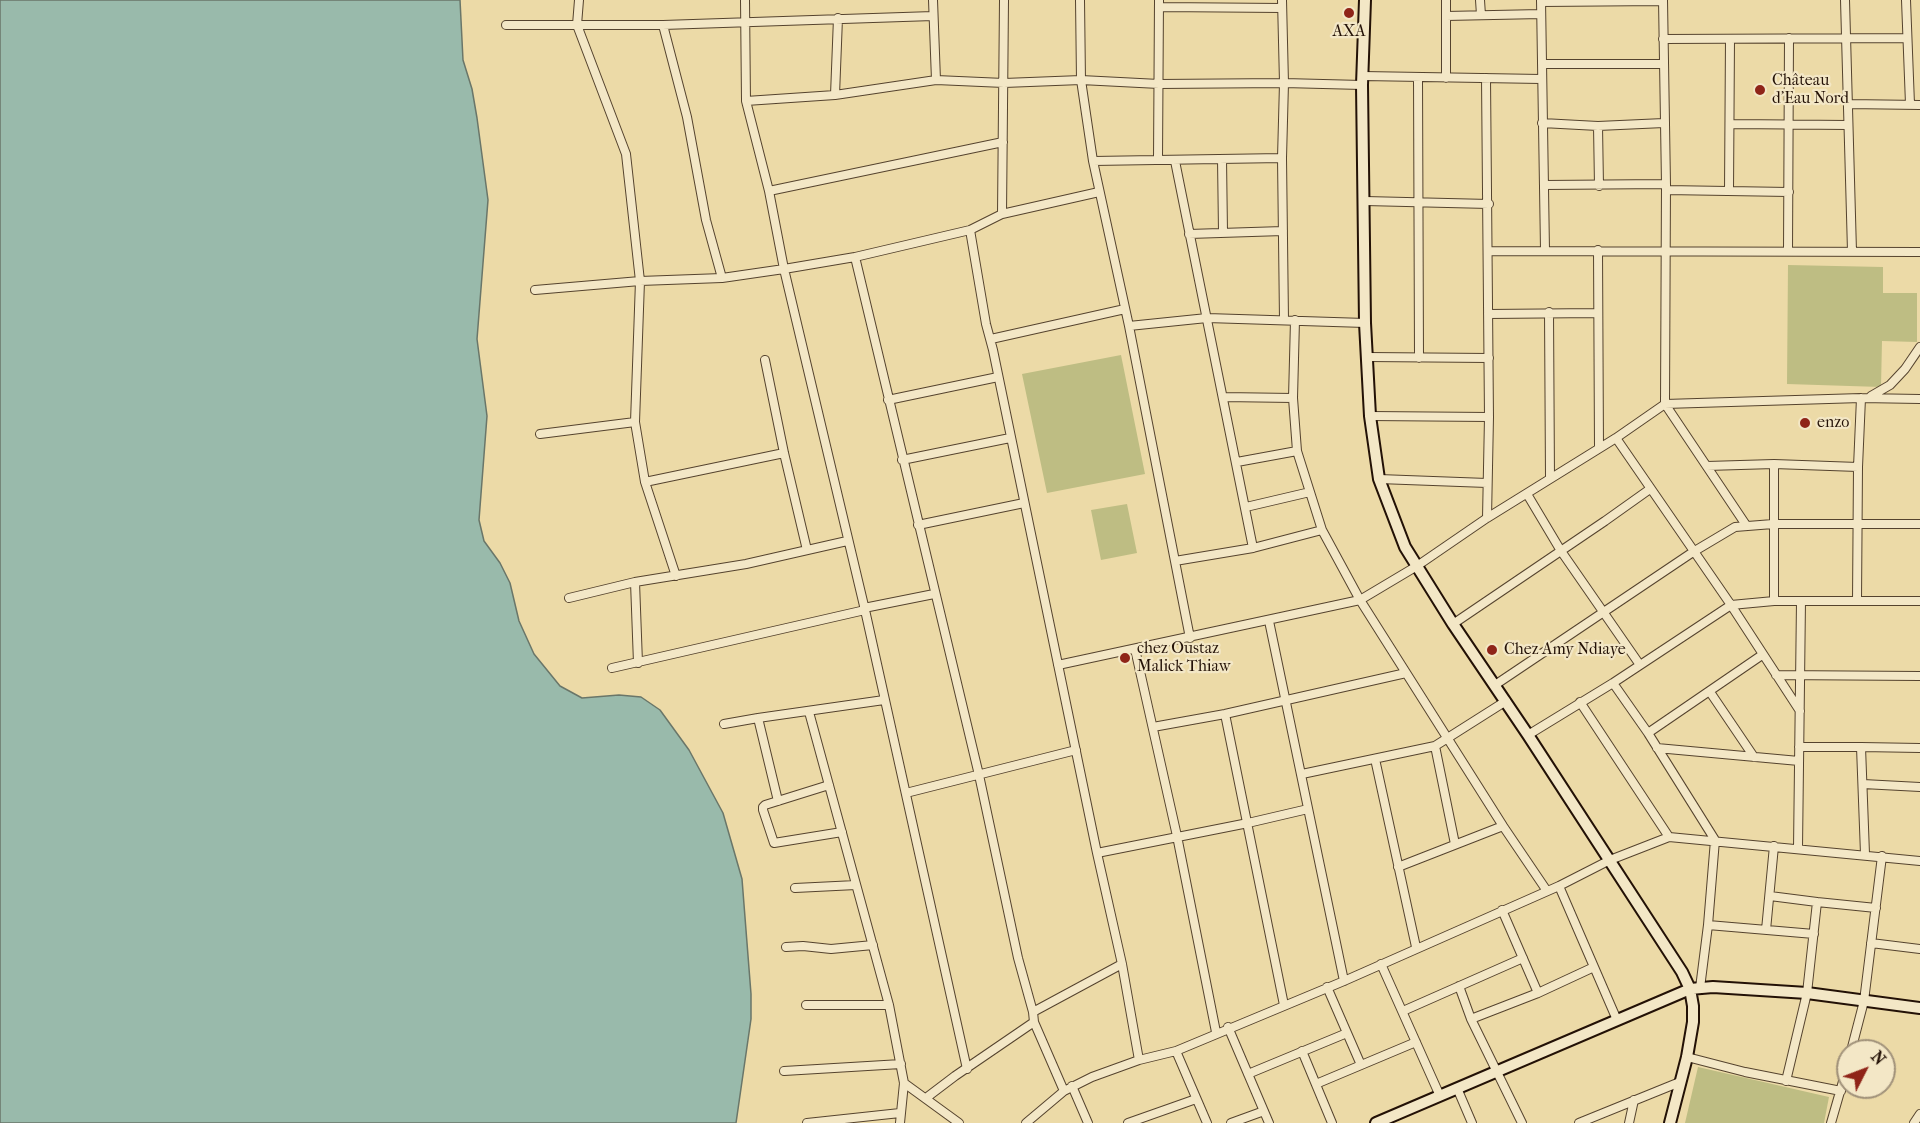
<!DOCTYPE html>
<html>
<head>
<meta charset="utf-8">
<style>
	body { margin:0 }
	#map { position:relative; width:1920px; height:1123px; overflow:hidden; background:#ecdaa7; font-family:"IM FELL French Canon",serif }
	canvas { display:block }
	.north { position:absolute; left:1836px; top:1039px; width:60px; height:60px; box-sizing:border-box; background:#f3e7c6; border:2px solid #a09179; border-radius:50%; rotate:48deg; font-size:16px; font-weight:700; line-height:24px; text-align:center; color:#231106 }
	.north::after { content:''; display:block; margin:auto; width:21px; height:27px; background:#8f2418; clip-path:polygon(50% 0,100% 100%,50% 72%,0 100%) }
</style>
</head>
<body>
<div id="map">
<canvas width="1920" height="1123"></canvas>
<div class="north">N</div>
</div>
<script>
const ctx = document.querySelector('canvas').getContext('2d');
ctx.lineJoin = 'round';
function paint(path, color) { ctx.fillStyle = color; ctx.fill(path, 'evenodd'); }
const toPath = rows => new Path2D(rows.map(r => 'M' + r).join(''));
function trace(path, color, width, dash) { ctx.strokeStyle = color; ctx.lineWidth = width; ctx.lineCap = dash ? 'butt' : 'round'; ctx.setLineDash(dash || []); ctx.stroke(path); }
function drawText(font, color, halo, rows, align = 'center') {
  ctx.font = font + ' "IM FELL French Canon",serif'; ctx.lineWidth = 4.5; ctx.setLineDash([]); ctx.textBaseline = 'middle'; ctx.strokeStyle = halo; ctx.fillStyle = color; for (const [text, x, y, turn = 0] of rows) {
    ctx.save(); ctx.translate(x, y); ctx.rotate((+turn || 0) * Math.PI / 180); ctx.textAlign = isNaN(turn) ? turn : align; if (halo) ctx.strokeText(text, 0, 0); ctx.fillText(text, 0, 0); ctx.restore();
  }
}
paint(toPath([
	[1788,265,1883,267,1883,293,1917,293,1917,342,1882,341,1881,387,1787,384],
	[1121,355,1145,474,1047,493,1022,374],
	[1127,504,1137,553,1101,560,1091,510],
	[1698,1067,1829,1097,1824,1123,1685,1123]
]), '#bebd83');
const water = toPath([
	[0,0,460,0,463,60,472,89,477,118,488,200,477,339,487,416,479,520,484,541,500,563,510,583,519,621,534,654,560,686,582,698,619,695,641,697,660,710,689,750,723,813,742,879,751,994,751,1019,736,1123,0,1123,0,0]
]);
paint(water, '#99baab');
trace(water, '#6a7669', 1.5);
const street = toPath([
	[579,0,577,25,626,154,640,281,635,422,645,482,676,576],
	[745,0,746,101,769,191,784,269,865,610,967,1069],
	[933,0,936,80],
	[1080,0,1081,80,1093,161,1129,326,1190,638],
	[1282,0,1284,83,1282,158,1284,320],
	[1446,0,1446,78],
	[1480,0,1481,15],
	[1541,0,1545,250],
	[1663,0,1666,184,1665,404,1746,525],
	[1845,0,1852,251],
	[1906,0,1910,104],
	[1541,2,1663,1],
	[1159,7,1282,8],
	[1446,16,1541,14],
	[506,25,663,25,933,16],
	[663,25,687,117,706,220,722,278],
	[1663,39,1906,38],
	[1542,64,1663,64],
	[1363,76,1541,79],
	[1418,77,1419,358],
	[1486,78,1489,417,1487,518],
	[835,95,838,18],
	[746,101,835,95,936,80,1004,83,1081,80,1159,84,1284,83,1362,85],
	[1848,104,1920,105],
	[1542,123,1598,126,1664,123],
	[1730,124,1848,125],
	[1598,126,1599,186],
	[1158,159,1159,0],
	[1222,159,1223,232],
	[1093,161,1282,158],
	[1175,161,1253,548],
	[1544,185,1666,184],
	[1666,190,1789,192],
	[769,191,1003,142],
	[1729,191,1730,39],
	[1365,201,1489,204],
	[1002,214,1004,0],
	[970,230,986,324,993,350,1097,853,1122,964,1139,1060],
	[1189,234,1283,231],
	[1598,250,1599,448],
	[1488,251,1920,252],
	[1788,251,1789,38],
	[855,257,979,775,1018,958,1033,1012,1034,1022,1064,1091],
	[535,290,640,281,722,278,784,269,855,257,970,230,1002,214,1099,192],
	[1549,312,1550,478],
	[1488,314,1598,313],
	[1295,320,1293,398,1297,451,1322,530,1360,600,1503,826,1547,891],
	[1129,326,1207,318,1365,323],
	[991,339,1125,309],
	[1368,357,1489,358],
	[765,360,784,453,807,550],
	[1871,396,1890,385,1905,369,1920,347],
	[1223,397,1293,398],
	[888,400,998,377],
	[1370,416,1489,417],
	[540,434,635,422],
	[1616,438,1731,605,1800,711],
	[902,460,1010,438],
	[1237,462,1297,451],
	[1707,466,1774,464,1858,467],
	[1379,479,1487,483],
	[645,482,784,453],
	[1527,494,1561,551,1640,665],
	[1246,507,1310,492],
	[918,525,1024,503],
	[1175,561,1253,548,1322,530],
	[635,582,638,663],
	[569,598,635,582,746,564,847,541],
	[1774,601,1774,464],
	[1857,601,1858,467,1861,398],
	[864,608,934,594],
	[1269,621,1344,981],
	[1453,624,1605,521,1650,489],
	[1135,649,1177,836,1216,1032],
	[1058,665,1360,600,1417,566,1487,518,1616,438,1665,404,1861,398,1920,399],
	[612,668,865,610],
	[1776,675,1920,676],
	[1613,683,1648,733,1715,840,1708,925,1700,988],
	[1495,685,1693,552,1735,527,1773,524,1920,524],
	[1710,692,1754,757],
	[1580,702,1669,837],
	[809,712,889,1005,904,1083,900,1123],
	[1225,714,1284,1005],
	[758,718,778,801],
	[724,724,758,718,884,700],
	[1153,727,1225,714,1406,673],
	[1648,733,1762,655],
	[1528,735,1613,683,1731,605,1774,601,1920,601],
	[1435,746,1455,844],
	[1799,747,1861,747,1865,854],
	[1861,747,1920,748],
	[1657,748,1799,761],
	[1375,759,1416,947],
	[1302,774,1435,746,1506,701],
	[1863,784,1920,787],
	[829,785,765,805,763,807,763,810,774,843,842,832],
	[906,793,1076,750],
	[1798,848,1801,601],
	[1097,853,1248,823,1308,809],
	[1398,867,1503,826],
	[1559,886,1617,1020],
	[795,888,856,885],
	[1770,896,1817,902,1807,993,1786,1081],
	[1817,902,1876,908],
	[1708,925,1814,934],
	[1766,930,1774,846],
	[1871,943,1920,949],
	[786,947,803,946,831,949,873,945],
	[1381,964,1440,1096],
	[1459,986,1471,1019,1522,1123],
	[1327,987,1361,1065],
	[1538,993,1594,967],
	[806,1005,889,1005],
	[1403,1011,1523,958],
	[1033,1012,1122,964],
	[1471,1019,1538,993,1502,910],
	[1228,1027,1269,1123],
	[1176,1051,1207,1123],
	[1302,1051,1332,1123],
	[1851,1051,1864,1001,1882,856],
	[1687,1057,1745,1072,1841,1091],
	[784,1071,901,1064],
	[1248,1074,1347,1033],
	[904,1083,959,1123],
	[1316,1084,1416,1042],
	[1072,1086,1088,1123],
	[1457,1088,1472,1123],
	[926,1098,955,1076,1034,1022],
	[807,1123,900,1113],
	[1026,1123,1064,1091,1092,1077,1139,1060,1176,1051,1344,981,1559,886,1610,860,1669,837,1920,861],
	[1128,1123,1196,1099],
	[1231,1123,1264,1111],
	[1579,1123,1680,1082],
	[1629,1123,1634,1100],
	[1831,1123,1848,1064],
	[1914,1123,1920,1114]
]);
const secondary = toPath([
	[1365,0,1362,85,1365,323,1370,416,1379,479,1405,547,1453,624,1528,735,1682,972,1690,989,1693,1006,1693,1022,1687,1057,1670,1123],
	[1376,1123,1690,989,1713,987,1807,993,1920,1008]
]);
trace(street, '#55432e', 10);
trace(secondary, '#231106', 14);
trace(street, '#f3e7c6', 8);
trace(secondary, '#f3e7c6', 10);
for (const [x, y, r, color] of [
	[1349,13,6,"#8f2418"],
	[1760,90,6,"#8f2418"],
	[1805,423,6,"#8f2418"],
	[1492,650,6,"#8f2418"],
	[1125,658,6,"#8f2418"]
]) { const dot = new Path2D(); dot.arc(x, y, r, 0, 2 * Math.PI); ctx.fillStyle = color; ctx.fill(dot); trace(dot, '#f3e7c6', 2); }
drawText('16px', '#231106', '#f3e7c6', [
	["AXA",1349,32,"center"],
	["Château",1772,81],
	["d'Eau Nord",1772,99],
	["enzo",1817,423],
	["chez Oustaz",1137,649],
	["Malick Thiaw",1137,667],
	["Chez Amy Ndiaye",1504,650]
], 'left');
</script>
</body>
</html>
